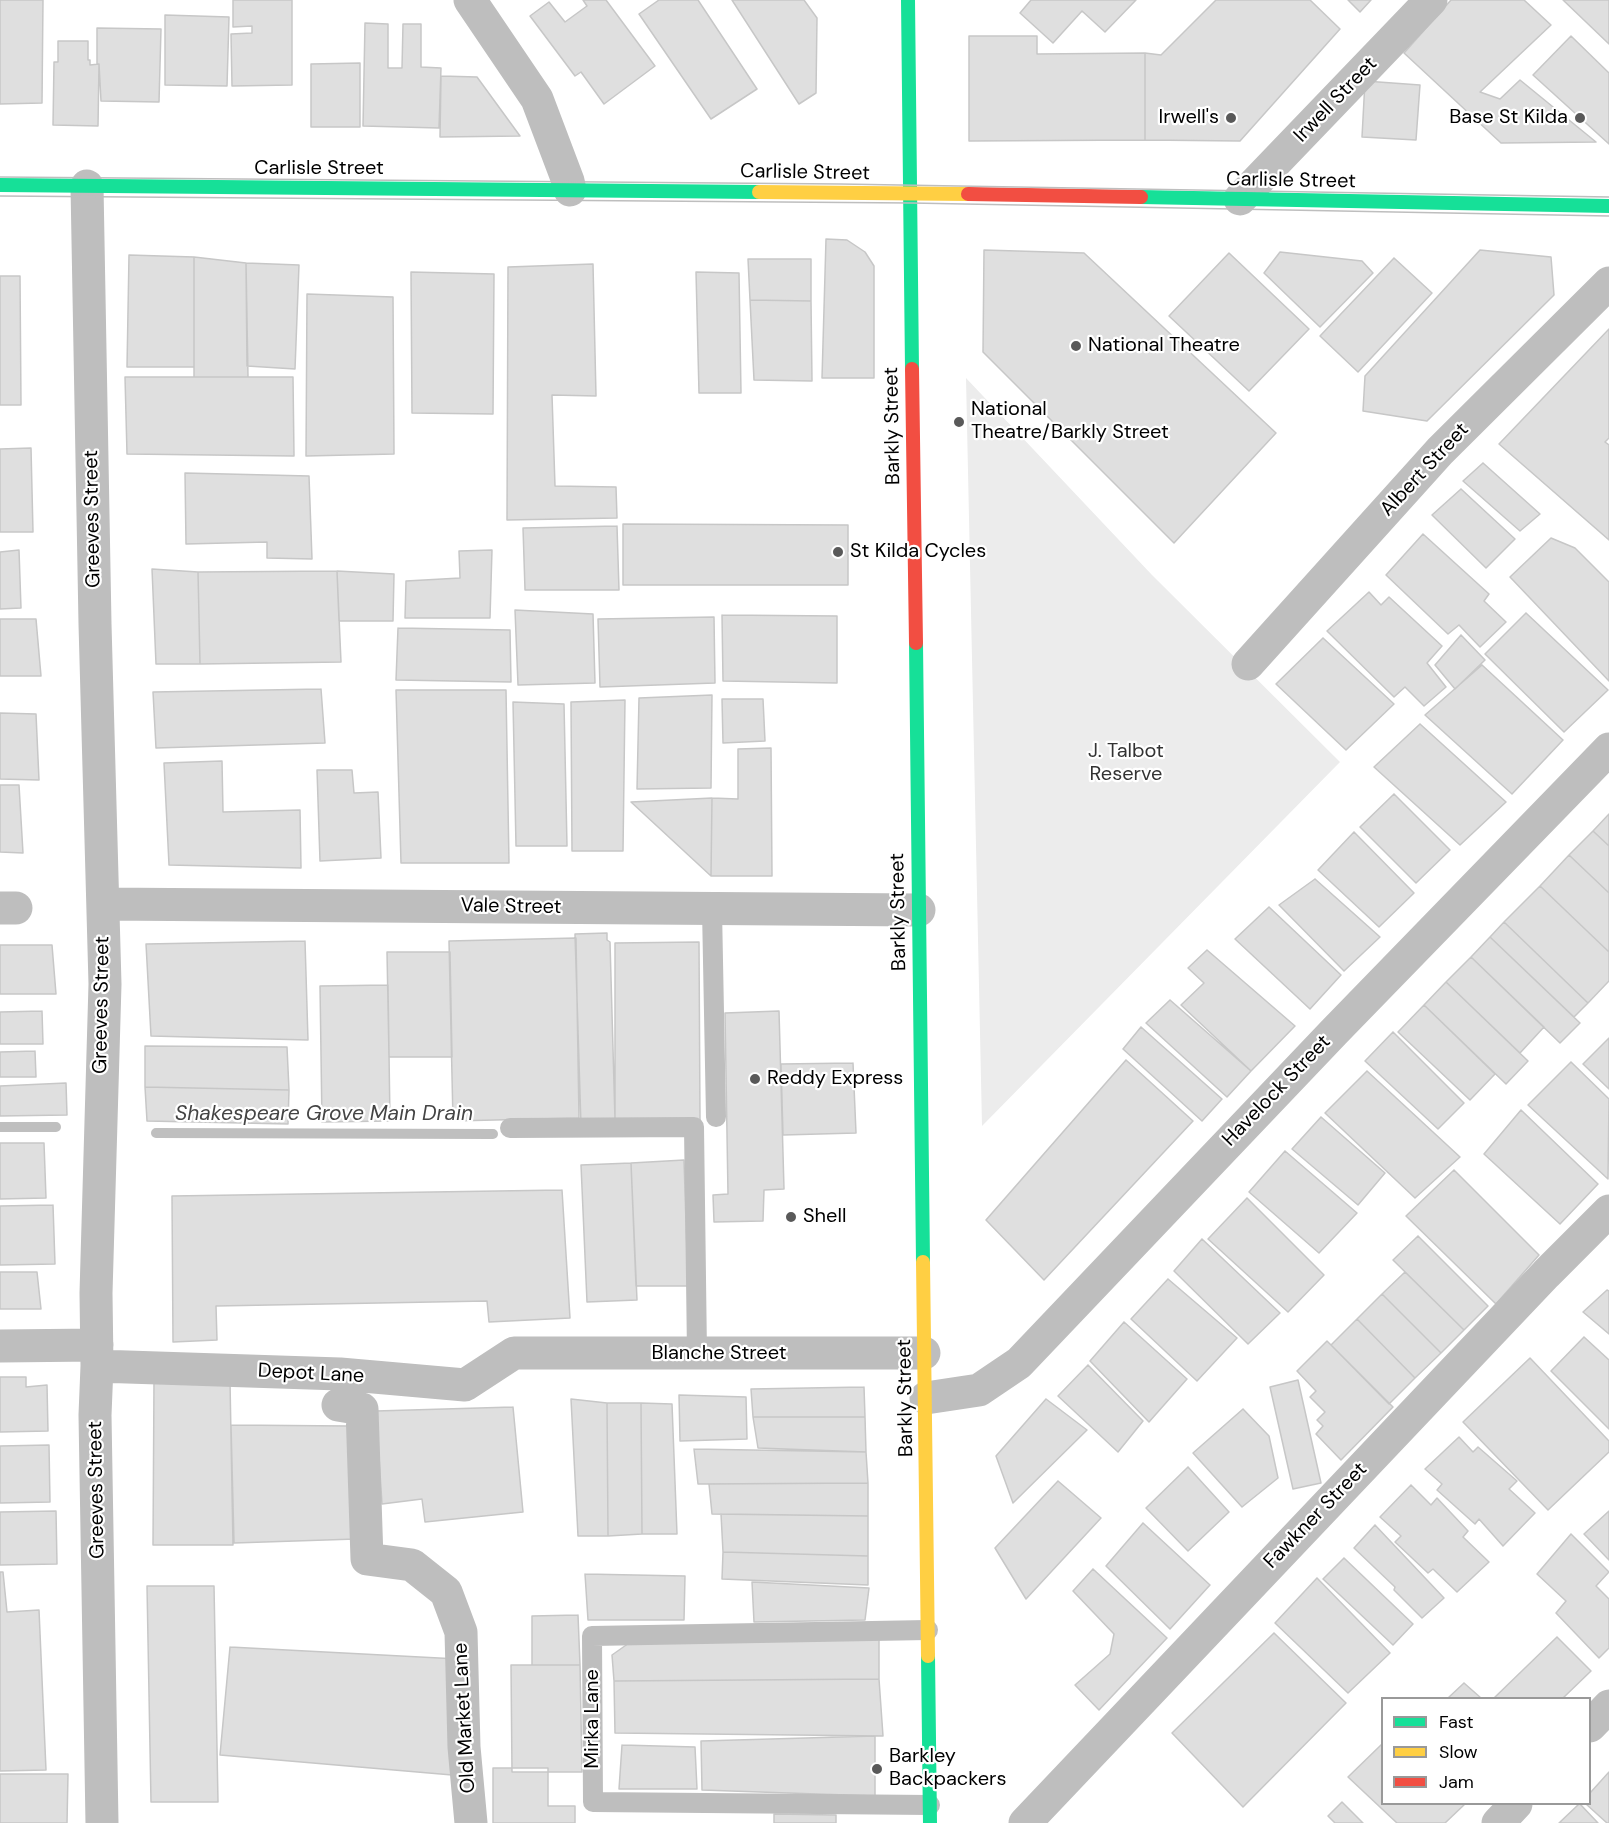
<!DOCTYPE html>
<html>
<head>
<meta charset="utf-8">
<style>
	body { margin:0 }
	#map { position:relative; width:1609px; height:1823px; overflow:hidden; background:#fff; font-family:"DM Sans",sans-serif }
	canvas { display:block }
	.legend { position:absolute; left:1381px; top:1697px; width:210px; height:108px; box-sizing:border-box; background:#fff; border:2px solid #999; margin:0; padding:8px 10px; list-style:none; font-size:18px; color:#000 }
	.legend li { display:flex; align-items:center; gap:12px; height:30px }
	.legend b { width:30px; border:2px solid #999 }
</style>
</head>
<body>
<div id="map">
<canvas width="1609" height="1823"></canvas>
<ul class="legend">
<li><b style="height:8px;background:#16e098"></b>Fast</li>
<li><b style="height:8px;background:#ffcf43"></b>Slow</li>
<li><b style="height:8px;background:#f24e42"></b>Jam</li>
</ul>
</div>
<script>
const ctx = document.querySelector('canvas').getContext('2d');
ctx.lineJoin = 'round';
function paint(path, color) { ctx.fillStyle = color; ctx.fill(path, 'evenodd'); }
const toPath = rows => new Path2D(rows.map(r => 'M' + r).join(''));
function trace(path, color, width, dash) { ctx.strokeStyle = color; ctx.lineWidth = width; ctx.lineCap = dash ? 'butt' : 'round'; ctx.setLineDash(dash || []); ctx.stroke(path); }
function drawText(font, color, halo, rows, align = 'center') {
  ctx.font = font + ' "DM Sans",sans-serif'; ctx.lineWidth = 4.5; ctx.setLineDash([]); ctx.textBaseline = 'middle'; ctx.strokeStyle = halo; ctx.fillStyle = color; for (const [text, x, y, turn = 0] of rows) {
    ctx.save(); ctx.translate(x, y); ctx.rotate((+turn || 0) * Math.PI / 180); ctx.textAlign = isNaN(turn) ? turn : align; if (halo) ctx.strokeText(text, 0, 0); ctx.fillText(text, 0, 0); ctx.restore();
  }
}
paint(toPath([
	[966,378,1152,575,1340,762,982,1126]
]), '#ececec');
trace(toPath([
	[0,1127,56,1127],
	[156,1133,493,1134]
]), '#bfbfbf', 10);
const building = toPath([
	[0,0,43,0,42,103,0,104,0,0],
	[233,0,292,0,292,85,232,86,231,34,252,33,252,26,233,27,233,0],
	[583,0,606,0,655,66,604,104,581,72,575,76,530,16,549,2,565,22,587,6,583,0],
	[659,0,698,0,757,89,711,119,639,14,659,0],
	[732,0,804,0,817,18,816,93,799,104,732,0],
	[1031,0,1136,0,1105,32,1082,11,1053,43,1020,13,1031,0],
	[1216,0,1310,0,1340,29,1240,141,1145,140,1145,53,1161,55,1216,0],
	[1348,0,1371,0,1360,12,1348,0],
	[1451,0,1524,0,1551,25,1480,92,1500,99,1520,80,1596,142,1501,143,1404,53,1451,0],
	[1563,0,1609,0,1609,44,1563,0],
	[165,15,229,17,227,86,165,85,165,15],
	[365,23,388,24,388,68,402,68,403,24,421,24,421,67,441,68,439,128,363,126,365,23],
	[97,28,161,29,159,102,101,101,99,64,97,64,97,28],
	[969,36,1037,36,1037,54,1145,53,1145,140,969,141,969,36],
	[1571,36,1609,73,1609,144,1533,75,1571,36],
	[58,41,88,41,88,60,90,60,90,65,99,64,98,126,53,125,54,62,58,62,58,41],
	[360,63,360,127,311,127,311,64,360,63],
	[441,76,477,77,520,136,440,137,441,76],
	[1365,81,1420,85,1416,140,1362,137,1365,81],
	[826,239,847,240,865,252,874,266,874,378,822,378,826,239],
	[984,250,1084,253,1276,433,1174,543,983,352,984,250],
	[1480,250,1551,257,1554,295,1427,421,1363,411,1365,376,1480,250],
	[1280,252,1362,261,1373,273,1320,327,1264,273,1280,252],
	[1229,253,1309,329,1249,391,1169,316,1229,253],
	[129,255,194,257,194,367,127,367,129,255],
	[194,257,246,263,248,377,194,377,194,257],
	[1394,258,1432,293,1358,372,1320,336,1394,258],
	[748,259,811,259,811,301,750,300,748,259],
	[246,263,299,265,295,369,247,366,246,263],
	[593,264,596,396,552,395,555,486,616,487,617,518,507,520,508,267,593,264],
	[411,272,494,274,493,414,412,413,411,272],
	[696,272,739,273,741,393,699,393,696,272],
	[0,276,20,276,21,405,0,405,0,276],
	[307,294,393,297,394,454,306,456,307,294],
	[750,300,811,301,812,381,754,380,750,300],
	[1609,329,1609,438,1605,442,1609,445,1609,540,1499,444,1609,329],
	[125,377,293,377,294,456,127,454,125,377],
	[31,448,33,532,0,532,0,449,31,448],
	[1483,463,1540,514,1520,531,1463,481,1483,463],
	[185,473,309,476,312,559,267,558,267,542,186,544,185,473],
	[1461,489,1515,539,1486,568,1432,515,1461,489],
	[623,524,848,525,848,585,623,585,623,524],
	[617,526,619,590,525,590,523,528,617,526],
	[1423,534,1489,594,1484,601,1506,622,1480,647,1459,625,1448,634,1386,575,1423,534],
	[1551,538,1575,548,1609,582,1609,681,1510,577,1551,538],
	[19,550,21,608,0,609,0,552,19,550],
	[492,550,490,618,405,618,406,581,460,578,459,551,492,550],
	[152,569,198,572,200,664,156,664,152,569],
	[337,571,341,662,200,664,198,572,337,571],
	[337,571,394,574,393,621,339,621,337,571],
	[1369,592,1381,605,1389,597,1442,646,1427,663,1446,687,1424,706,1405,687,1394,697,1327,631,1369,592],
	[515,610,593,614,595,683,518,685,515,610],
	[1526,613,1608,690,1564,732,1485,654,1526,613],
	[722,615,837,616,837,683,723,681,722,615],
	[714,617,715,683,600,687,598,619,714,617],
	[0,619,36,619,41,676,0,676,0,619],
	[398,628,510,630,511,682,396,680,398,628],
	[1461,635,1485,660,1455,689,1435,665,1461,635],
	[1323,638,1394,704,1346,750,1276,684,1323,638],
	[1482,665,1563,740,1512,794,1425,715,1482,665],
	[321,689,325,743,156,748,153,692,321,689],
	[396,690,506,690,509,863,401,863,396,690],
	[712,695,711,788,637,789,639,698,712,695],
	[722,699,763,699,765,741,723,743,722,699],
	[625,700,623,851,572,851,571,702,625,700],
	[513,702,564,704,567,846,516,846,513,702],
	[0,713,36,714,39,780,0,779,0,713],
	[1420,724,1506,802,1460,845,1374,767,1420,724],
	[771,748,772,876,711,876,712,798,738,799,738,749,771,748],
	[222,761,223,812,300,810,301,868,169,865,164,763,222,761],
	[317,770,352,770,354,793,378,792,381,858,320,861,317,770],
	[0,785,19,785,23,853,0,852,0,785],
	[1394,794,1450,850,1416,883,1360,827,1394,794],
	[712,798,711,876,631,802,712,798],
	[1609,814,1609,846,1593,831,1609,814],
	[1593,831,1609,846,1609,893,1569,855,1593,831],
	[1354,832,1414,893,1379,927,1318,870,1354,832],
	[1569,855,1609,893,1609,952,1540,886,1569,855],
	[1315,879,1380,937,1344,971,1279,905,1315,879],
	[1540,886,1609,952,1609,981,1588,1003,1504,922,1540,886],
	[1269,907,1341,975,1310,1009,1235,939,1269,907],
	[1504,922,1588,1003,1574,1017,1490,937,1504,922],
	[607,933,607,940,610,942,615,1120,581,1126,575,934,607,933],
	[1490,937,1580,1023,1560,1043,1471,957,1490,937],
	[576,938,579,1118,453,1121,449,941,576,938],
	[305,941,308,1040,151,1036,146,944,305,941],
	[699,942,700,1120,615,1120,615,943,699,942],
	[0,945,52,945,56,994,0,994,0,945],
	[1207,950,1295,1026,1251,1071,1181,1005,1204,983,1188,968,1207,950],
	[387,952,450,952,452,1057,389,1057,387,952],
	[1471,957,1544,1027,1520,1053,1446,982,1471,957],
	[1446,982,1528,1061,1506,1084,1424,1005,1446,982],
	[388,985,390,1121,322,1122,320,986,388,985],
	[1170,1000,1251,1071,1227,1097,1146,1023,1170,1000],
	[1424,1005,1495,1074,1470,1100,1398,1032,1424,1005],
	[42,1011,43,1044,0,1044,0,1012,42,1011],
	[779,1011,784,1189,764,1190,763,1221,714,1222,713,1195,728,1194,725,1013,779,1011],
	[1141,1027,1222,1099,1202,1121,1123,1049,1141,1027],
	[1393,1032,1464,1103,1438,1129,1365,1061,1393,1032],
	[1609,1038,1609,1089,1583,1064,1609,1038],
	[145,1046,287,1047,289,1090,145,1087,145,1046],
	[35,1051,36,1077,0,1077,0,1052,35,1051],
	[1126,1060,1193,1121,1044,1280,986,1220,1126,1060],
	[1571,1062,1609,1099,1608,1179,1528,1105,1571,1062],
	[853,1063,856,1133,783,1135,781,1064,853,1063],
	[1367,1071,1460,1157,1415,1198,1325,1113,1367,1071],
	[66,1083,67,1115,0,1116,0,1086,66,1083],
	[145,1087,289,1090,288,1124,147,1121,145,1087],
	[1521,1110,1598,1184,1560,1224,1484,1154,1521,1110],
	[1321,1117,1385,1173,1358,1205,1292,1149,1321,1117],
	[0,1143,44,1143,46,1198,0,1199,0,1143],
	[1285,1151,1357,1213,1319,1253,1249,1192,1285,1151],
	[684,1160,688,1286,636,1286,631,1163,684,1160],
	[631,1163,637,1300,587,1302,581,1165,631,1163],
	[1454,1170,1539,1255,1496,1304,1406,1216,1454,1170],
	[562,1190,570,1318,489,1322,487,1301,216,1306,217,1340,173,1342,172,1196,562,1190],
	[1247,1198,1324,1275,1288,1312,1208,1239,1247,1198],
	[53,1205,55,1264,0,1265,0,1206,53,1205],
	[1418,1236,1488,1306,1464,1330,1393,1260,1418,1236],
	[1202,1239,1280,1313,1248,1344,1174,1271,1202,1239],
	[0,1272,37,1272,41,1309,0,1309,0,1272],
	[1405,1272,1464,1330,1441,1353,1382,1294,1405,1272],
	[1168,1279,1237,1338,1197,1381,1131,1319,1168,1279],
	[1607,1290,1609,1291,1609,1334,1583,1312,1607,1290],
	[1382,1294,1441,1353,1415,1378,1357,1319,1382,1294],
	[1357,1319,1415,1378,1389,1404,1331,1345,1357,1319],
	[1124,1322,1187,1379,1149,1422,1090,1361,1124,1322],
	[1584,1337,1609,1360,1609,1429,1551,1371,1584,1337],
	[1327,1341,1393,1407,1341,1460,1316,1434,1323,1426,1317,1420,1325,1412,1310,1397,1316,1391,1297,1371,1327,1341],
	[1530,1358,1609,1441,1609,1452,1548,1510,1463,1422,1530,1358],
	[1088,1365,1143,1421,1118,1452,1058,1396,1088,1365],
	[0,1377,26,1377,26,1387,47,1385,48,1431,0,1432,0,1377],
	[154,1380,230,1381,233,1545,153,1545,154,1380],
	[1298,1380,1321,1483,1293,1489,1270,1387,1298,1380],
	[864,1387,865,1417,753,1417,751,1389,864,1387],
	[679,1395,746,1397,747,1439,680,1441,679,1395],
	[571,1399,607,1403,608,1536,578,1536,571,1399],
	[1046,1399,1087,1430,1013,1503,996,1456,1046,1399],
	[607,1403,641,1403,642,1534,608,1536,607,1403],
	[641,1403,672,1404,677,1534,642,1534,641,1403],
	[513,1407,523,1512,425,1522,422,1499,382,1504,376,1411,513,1407],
	[1243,1409,1269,1436,1278,1478,1242,1507,1193,1453,1243,1409],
	[753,1417,865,1417,866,1452,758,1448,753,1417],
	[231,1425,348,1426,356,1539,234,1543,231,1425],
	[1459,1437,1473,1452,1478,1447,1517,1481,1509,1489,1535,1513,1503,1546,1479,1519,1475,1524,1437,1490,1442,1484,1425,1469,1459,1437],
	[49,1445,50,1502,0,1503,0,1446,49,1445],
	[694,1449,866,1452,868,1483,698,1484,694,1449],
	[1188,1467,1229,1512,1188,1551,1146,1508,1188,1467],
	[1058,1481,1101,1518,1026,1599,995,1548,1058,1481],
	[868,1483,868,1516,712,1514,709,1484,868,1483],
	[1411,1485,1431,1505,1437,1498,1468,1531,1463,1537,1489,1562,1457,1592,1433,1569,1428,1573,1395,1542,1401,1536,1380,1517,1411,1485],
	[56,1511,57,1564,0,1565,0,1512,56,1511],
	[1609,1511,1609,1560,1584,1534,1609,1511],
	[721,1514,868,1516,868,1556,723,1552,721,1514],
	[1143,1523,1210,1585,1170,1629,1106,1566,1143,1523],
	[1375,1525,1444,1598,1422,1618,1394,1590,1395,1587,1354,1548,1375,1525],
	[1571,1534,1609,1572,1596,1586,1609,1599,1609,1648,1599,1658,1556,1613,1566,1601,1537,1574,1571,1534],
	[723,1552,868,1556,868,1585,722,1579,723,1552],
	[1344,1558,1413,1624,1393,1645,1323,1579,1344,1558],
	[1093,1569,1167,1638,1099,1710,1075,1685,1110,1654,1114,1634,1073,1591,1093,1569],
	[0,1572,3,1572,7,1612,39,1610,46,1770,0,1771,0,1572],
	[585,1574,685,1576,684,1620,588,1620,585,1574],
	[1317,1578,1390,1653,1348,1693,1275,1623,1317,1578],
	[752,1582,869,1588,865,1620,754,1622,752,1582],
	[147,1586,214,1586,218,1802,151,1802,147,1586],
	[578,1615,580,1665,532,1665,532,1616,578,1615],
	[1274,1633,1346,1703,1243,1807,1172,1733,1274,1633],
	[1557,1637,1591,1671,1563,1698,1494,1698,1557,1637],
	[879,1639,879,1679,614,1681,612,1655,629,1643,879,1639],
	[230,1647,458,1659,452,1775,220,1755,230,1647],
	[511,1665,580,1665,582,1772,512,1772,511,1665],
	[879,1679,883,1736,615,1733,614,1681,879,1679],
	[1464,1683,1481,1698,1448,1698,1464,1683],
	[875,1736,875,1796,702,1790,701,1741,875,1736],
	[1382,1744,1382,1804,1465,1804,1445,1823,1397,1823,1348,1777,1382,1744],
	[622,1745,695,1747,697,1789,619,1789,622,1745],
	[493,1768,548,1768,548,1806,575,1806,575,1823,493,1823,493,1768],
	[1609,1772,1609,1823,1607,1823,1586,1804,1590,1804,1590,1793,1609,1772],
	[0,1774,68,1774,67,1823,0,1823,0,1774],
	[1342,1802,1363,1823,1335,1823,1328,1816,1342,1802],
	[1580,1804,1598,1823,1559,1823,1579,1804,1580,1804],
	[774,1814,836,1815,836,1823,774,1823,774,1814]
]);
paint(building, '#dfdfdf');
trace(building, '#c7c7c7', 1.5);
trace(toPath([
	[712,909,716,1117],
	[510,1128,694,1127,697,1354],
	[928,1630,592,1636,593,1802,930,1805]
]), '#bebebe', 20);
trace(toPath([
	[470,0,537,99,568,181,570,190],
	[87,186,95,624,105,984,96,1293,97,1366,95,1415,102,1823],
	[1240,199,1431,0],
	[1248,664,1440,451,1609,283],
	[103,904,919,910],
	[0,908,16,908],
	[0,1346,97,1345],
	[97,1366,340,1374,465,1385,514,1353,924,1353],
	[926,1398,979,1390,1019,1363,1334,1032,1609,749],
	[338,1405,362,1409,367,1559,412,1565,446,1592,461,1632,464,1747,471,1823],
	[1590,1726,1609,1706],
	[1025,1823,1546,1274,1609,1211],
	[1498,1823,1516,1804]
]), '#bebebe', 33);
trace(toPath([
	[908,0,912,369],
	[0,185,759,192],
	[1141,197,1609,206],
	[916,643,923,1262],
	[928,1656,930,1823]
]), '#16e098', 14);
trace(toPath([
	[759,192,968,194],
	[923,1262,928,1656]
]), '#ffcf43', 14);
trace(toPath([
	[968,194,1141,197],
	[912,369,916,643]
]), '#f24e42', 14);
trace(toPath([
	[0,177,840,184,1609,197],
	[0,196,911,203,1609,216]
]), '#bebebe', 1.5);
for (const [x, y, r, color] of [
	[1231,118,6,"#595959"],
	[1580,118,6,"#595959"],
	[1076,346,6,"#595959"],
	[959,422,6,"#595959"],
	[838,552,6,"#595959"],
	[755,1079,6,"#595959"],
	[791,1217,6,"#595959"],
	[877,1769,6,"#595959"]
]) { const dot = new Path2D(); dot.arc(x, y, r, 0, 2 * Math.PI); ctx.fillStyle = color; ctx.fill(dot); trace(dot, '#fff', 2); }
drawText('20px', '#000', '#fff', [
	["Irwell Street",1336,100,-46],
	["Carlisle Street",319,169],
	["Carlisle Street",805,173,1],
	["Carlisle Street",1291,181,1],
	["Barkly Street",893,426,-91],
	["Albert Street",1425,470,-47],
	["Greeves Street",93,519,-91],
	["Vale Street",511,907,1],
	["Barkly Street",899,912,-91],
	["Greeves Street",102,1005,-89],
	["Havelock Street",1277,1091,-46],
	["Blanche Street",719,1354],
	["Depot Lane",311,1374,3],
	["Barkly Street",906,1398,-91],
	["Greeves Street",97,1490,-91],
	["Fawkner Street",1316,1516,-46],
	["Old Market Lane",465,1718,-93],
	["Mirka Lane",593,1719,-90]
]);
drawText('20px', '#000', '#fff', [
	["Irwell's",1219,118,"right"],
	["Base St Kilda",1568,118,"right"],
	["National Theatre",1088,346],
	["National",971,410],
	["Theatre/Barkly Street",971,433],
	["St Kilda Cycles",850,552],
	["Reddy Express",767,1079],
	["Shell",803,1217],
	["Barkley",889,1757],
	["Backpackers",889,1780]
], 'left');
drawText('20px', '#333', '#fff', [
	["J. Talbot",1126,752],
	["Reserve",1126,775]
]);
drawText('italic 21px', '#444', '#fff', [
	["Shakespeare Grove Main Drain",324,1114]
]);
</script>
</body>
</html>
